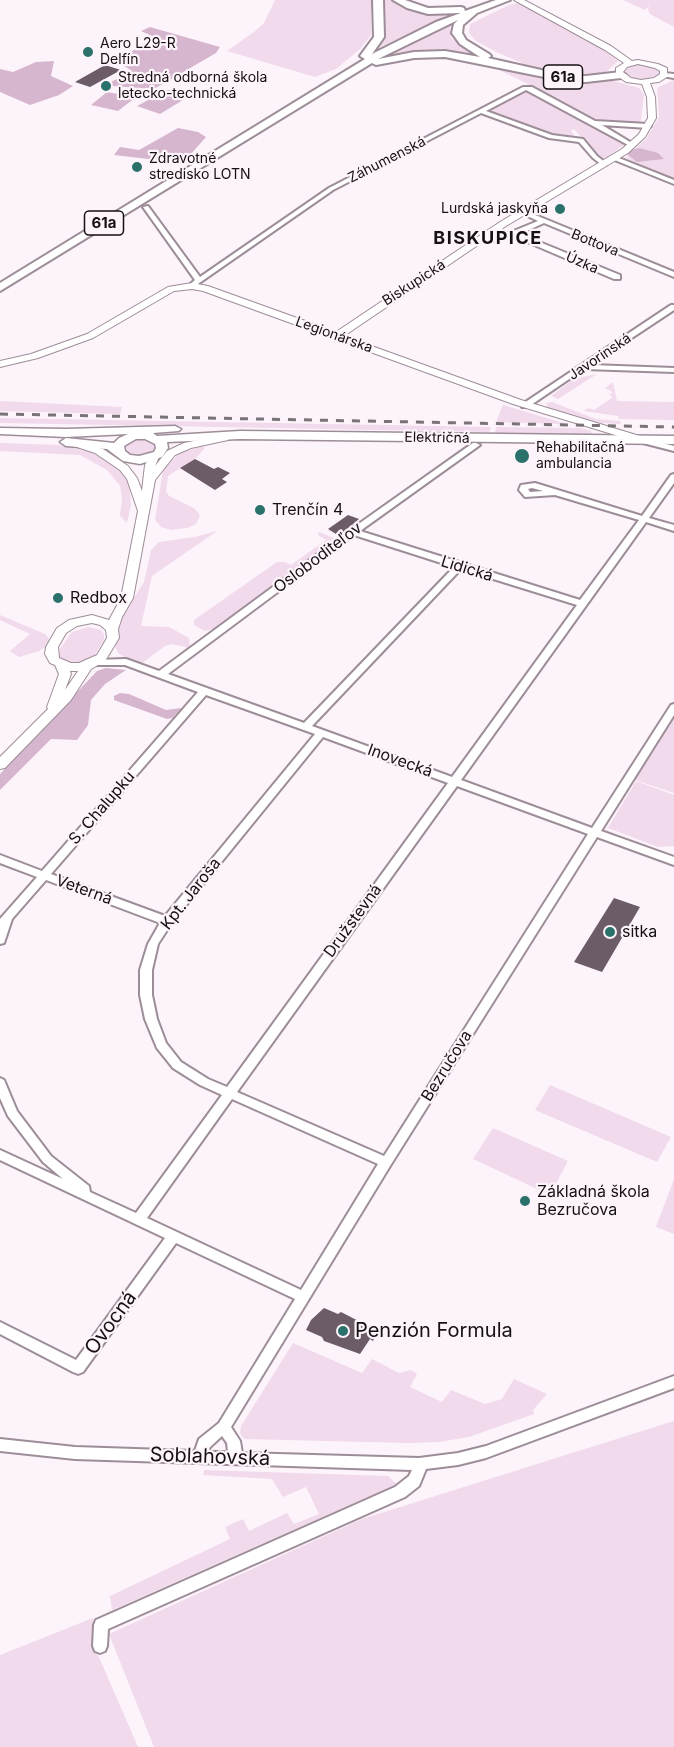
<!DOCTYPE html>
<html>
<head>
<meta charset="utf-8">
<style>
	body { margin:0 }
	canvas { display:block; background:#fdf3fa }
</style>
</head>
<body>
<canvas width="674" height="1747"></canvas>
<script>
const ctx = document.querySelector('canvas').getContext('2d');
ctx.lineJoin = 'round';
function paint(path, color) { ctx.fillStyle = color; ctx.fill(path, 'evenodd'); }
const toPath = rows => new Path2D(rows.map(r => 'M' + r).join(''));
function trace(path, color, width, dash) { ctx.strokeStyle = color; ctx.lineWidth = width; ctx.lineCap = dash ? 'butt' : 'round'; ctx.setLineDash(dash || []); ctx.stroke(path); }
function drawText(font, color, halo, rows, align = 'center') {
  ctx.font = font + ' Inter,sans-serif'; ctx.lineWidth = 4.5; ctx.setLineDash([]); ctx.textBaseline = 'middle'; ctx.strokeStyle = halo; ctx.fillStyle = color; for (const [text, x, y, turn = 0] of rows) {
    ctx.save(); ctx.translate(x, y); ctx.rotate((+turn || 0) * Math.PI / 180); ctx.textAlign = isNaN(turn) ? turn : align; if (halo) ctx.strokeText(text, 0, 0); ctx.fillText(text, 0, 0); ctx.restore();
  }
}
paint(toPath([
	[275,0,375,0,371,10,371,35,359,50,336,69,315,77,227,51,254,32,264,23],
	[382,0,391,0,403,8,420,12,454,13,378,48,385,34],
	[623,0,674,0,674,27,650,14,648,10,649,6,645,10],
	[518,3,609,53,618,61,606,72,592,74,560,73,527,65,496,52,476,41,469,33,470,24,509,5],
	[453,21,450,29,451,38,478,56,447,51,417,51,380,57],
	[642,64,655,67,660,71,659,76,642,80,628,77,624,73,623,71,628,66],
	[497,69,565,81,610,80,639,88,644,94,641,121,638,123,588,119,532,86],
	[674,80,674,179,634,163,626,157,646,139,659,117,657,88],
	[528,90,621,142,624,145,601,161,574,129,571,131,577,139,555,137,570,131,553,137,486,111],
	[597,374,558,399,551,396,574,379],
	[613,382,617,401,674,402,674,420,619,419,618,416,584,411,588,408,594,410,613,397,609,395,613,392,605,388],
	[0,401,122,407,120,414,0,411],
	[552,402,596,419,620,421,621,424,602,423,548,408,546,403],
	[503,405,567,424,496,422],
	[0,418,491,427,489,432,0,423],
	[496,427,581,428,591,431,592,434,495,433],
	[138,439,148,439,155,443,156,449,140,457,130,455,124,447,132,440],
	[0,443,58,445,87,451,107,459,119,467,129,482,131,505,127,523,120,516,122,498,120,486,107,470,80,455,0,451],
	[202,446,205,448,196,458,168,476,166,491,169,496,194,508,200,515,196,524,187,528,171,530,161,527,155,520,163,470,179,454],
	[217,531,152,576,141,626,169,627,189,638,190,648,172,644,165,646,142,663,127,659,118,653,115,646,120,620,144,582,151,550,159,542,195,537],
	[319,532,336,539,216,628,205,631,194,625,194,620,277,562,284,562,291,565,326,540,318,535],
	[0,615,45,634,49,639,48,645,39,651,19,657,10,651,30,634,0,620],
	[88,627,101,630,104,634,104,640,94,656,84,662,68,663,63,661,59,656,59,650,72,632],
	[674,719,674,793,635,780],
	[636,781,674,795,674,846,658,847,608,828],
	[550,1085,671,1137,657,1162,535,1110],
	[493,1128,568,1161,550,1195,473,1159],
	[674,1179,674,1234,656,1227],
	[293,1343,362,1373,372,1359,399,1373,411,1370,417,1374,410,1387,442,1402,451,1390,485,1404,502,1399,514,1379,547,1394,533,1410,534,1414,469,1437,439,1442,409,1443,244,1439,240,1433,241,1426],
	[674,1421,674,1747,154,1747,109,1634,362,1519],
	[204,1470,388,1476,397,1484,112,1610,110,1596,230,1539,225,1527,243,1519,249,1531,287,1513,294,1524,319,1514,306,1487,283,1497,272,1479,203,1475],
	[93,1618,95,1648,138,1747,0,1747,0,1655]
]), '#f1daeb');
paint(toPath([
	[150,27,220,47,216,53,154,89,112,86,109,83,132,71,117,61,154,37,141,31],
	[54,61,51,76,73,86,59,95,30,105,0,92,0,69,13,72,36,62],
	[167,90,183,91,191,95,160,114,137,106],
	[107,92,136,97,118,111,91,105],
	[178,128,198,132,206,137,183,163,114,155,120,147,139,150],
	[639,148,658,153,664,159,637,162,627,154,630,150],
	[106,668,126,670,105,684,91,700,88,725,77,740,51,739,0,790,0,774,97,671],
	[120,693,129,694,166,710,181,708,180,710,172,718,167,719,114,700,114,696]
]), '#d6b6ce');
paint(toPath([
	[105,65,121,70,90,87,75,82],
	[195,459,214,469,218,467,230,473,222,479,227,482,215,490,180,468],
	[348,515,359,519,339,536,328,529],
	[614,898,640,907,602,972,574,962],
	[324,1308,338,1314,341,1312,378,1331,373,1341,370,1339,360,1354,324,1341,322,1337,306,1330,311,1320]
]), '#6b5c67');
const minor = toPath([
	[664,73,674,74,674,78,662,76,661,75,664,73],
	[523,87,532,87,595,121,648,124,651,126,648,128,602,125,635,145,630,146,526,90,486,111,552,135,583,139,597,156,606,163,606,165,602,165,593,158,579,142,549,138,481,113,333,190,192,288,188,286,195,280,143,207,148,206,200,277,329,188,523,87],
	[614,156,674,180,674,184,612,159,611,158,614,156],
	[523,210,674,272,674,277,544,223,520,234,620,275,620,279,614,279,513,236,490,242,477,239,481,237,490,238,511,232,538,221,521,213,521,211,523,210],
	[671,305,674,305,674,310,591,365,674,368,674,372,584,369,528,407,522,407,521,405,671,305],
	[639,438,642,438,674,446,674,451,639,442,639,438],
	[473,443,476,443,480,445,360,531,580,600,639,520,555,495,525,497,519,490,521,485,535,483,642,516,671,475,674,474,674,483,649,518,674,525,674,531,646,522,461,780,592,828,671,705,674,704,674,715,601,831,674,857,674,865,597,837,390,1166,231,1427,240,1441,242,1453,419,1458,458,1453,486,1446,674,1376,674,1388,486,1458,458,1465,426,1469,419,1486,405,1497,108,1629,107,1646,105,1651,100,1653,95,1651,93,1646,94,1625,96,1620,395,1487,409,1476,412,1470,75,1459,0,1451,0,1439,75,1447,195,1451,199,1439,219,1423,295,1299,176,1243,83,1372,78,1374,73,1372,0,1334,0,1322,76,1360,165,1238,0,1160,0,1150,63,1179,43,1162,8,1116,0,1098,0,1078,4,1080,17,1111,51,1156,89,1186,90,1192,136,1213,222,1095,200,1085,173,1068,157,1048,145,1019,140,995,140,970,148,944,160,923,46,880,12,919,4,943,0,944,0,919,37,877,0,863,0,855,42,871,198,692,125,665,95,665,92,664,90,662,92,660,126,659,159,671,350,530,473,443],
	[532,488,543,491,530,492,528,489,532,488],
	[354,535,454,567,304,723,168,674,354,535],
	[461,569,577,605,452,777,312,726,461,569],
	[206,695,315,734,165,916,51,874,206,695],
	[323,737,448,783,227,1087,208,1079,181,1062,166,1043,157,1019,152,995,152,970,158,944,171,924,323,737],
	[457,786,588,834,384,1156,237,1092,457,786],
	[232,1099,378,1164,301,1290,147,1218,232,1099],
	[222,1436,227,1443,228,1452,208,1452,210,1447,222,1436]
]);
const tertiary = toPath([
	[514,0,524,0,611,46,632,61,638,60,658,64,667,68,667,77,659,82,650,83,655,97,656,118,645,137,628,153,506,226,344,336,521,400,643,437,643,441,635,441,513,404,203,291,192,289,174,291,93,338,38,358,0,367,0,361,31,354,87,334,168,287,192,283,208,286,336,332,500,222,622,149,639,134,648,118,647,97,642,84,626,82,616,75,616,68,624,63,605,50,514,0],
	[638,64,655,68,660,71,660,74,654,78,641,80,631,78,623,72,627,67,638,64],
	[224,435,229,438,228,440,191,448,175,455,155,480,133,598,122,617,118,629,119,638,105,661,91,669,71,700,5,768,0,769,0,757,48,709,47,707,59,674,55,665,50,663,45,654,46,647,57,628,69,620,92,615,109,620,121,598,138,511,127,479,120,470,95,453,65,443,70,440,103,449,128,466,137,478,142,491,145,465,150,455,158,455,159,457,155,466,167,451,184,443,224,435],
	[92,623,100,625,106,630,107,638,97,655,79,663,71,663,59,658,58,647,66,633,77,626,92,623],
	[70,671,78,671,65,690,71,674,70,671]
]);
const secondary = toPath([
	[175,426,181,429,179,431,153,433,157,436,240,431,674,436,674,444,240,439,167,442,168,448,162,457,140,464,123,461,107,449,66,446,60,442,66,438,114,443,119,438,128,434,66,437,0,434,0,428,66,429,175,426],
	[136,439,145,439,155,444,156,448,154,452,139,456,130,455,125,451,124,446,136,439]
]);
const primary = toPath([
	[373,0,383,0,384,37,372,54,436,22,461,13,428,14,407,8,393,0,405,0,428,8,461,7,464,8,465,11,496,0,510,0,477,13,463,25,462,33,466,40,489,54,491,56,488,58,559,74,586,76,621,72,626,75,621,78,586,82,559,80,445,57,414,58,376,65,372,63,0,291,0,283,365,59,360,56,374,37,373,0],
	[458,20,454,24,452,33,460,44,480,57,445,51,414,52,378,59,458,20]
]);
trace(minor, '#9d8d98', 4);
trace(tertiary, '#9d8d98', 2);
trace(secondary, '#9d8d98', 3);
trace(primary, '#9d8d98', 4);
paint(minor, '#fff');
paint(tertiary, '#fff');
paint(secondary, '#fff');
paint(primary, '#fff');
trace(toPath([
	[0,414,674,427]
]), '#797277', 3, [8, 8]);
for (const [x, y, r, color] of [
	[88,52,6,"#29716a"],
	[106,86,6,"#29716a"],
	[137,167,6,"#29716a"],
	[560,209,6,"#29716a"],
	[522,456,8,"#29716a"],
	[260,510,6,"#29716a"],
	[58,598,6,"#29716a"],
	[610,932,6,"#29716a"],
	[525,1201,6,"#29716a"],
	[343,1331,6,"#29716a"]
]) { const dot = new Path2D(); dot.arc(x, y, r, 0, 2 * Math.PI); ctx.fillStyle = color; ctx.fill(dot); trace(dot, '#fdf3fa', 2); }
drawText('14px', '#151014', '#fdf3fa', [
	["Aero L29-R",100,44],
	["Delfín",100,60],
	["Stredná odborná škola",118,78],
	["letecko-technická",118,94],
	["Zdravotné",149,159],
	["stredisko LOTN",149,175],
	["Lurdská jaskyňa",548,209,"right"],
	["Rehabilitačná",536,448],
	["ambulancia",536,464]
], 'left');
drawText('14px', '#151014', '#fdf3fa', [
	["Záhumenská",387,160,-27],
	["Bottova",595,243,22],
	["Úzka",582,263,23],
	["Biskupická",414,283,-33],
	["Legionárska",334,335,20],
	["Javorinská",600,357,-34],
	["Električná",437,438,1]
]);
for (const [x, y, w] of [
	[563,77,39],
	[104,223,39]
]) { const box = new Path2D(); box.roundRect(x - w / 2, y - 12, w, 24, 4.5); ctx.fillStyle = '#fdf3fa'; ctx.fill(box); trace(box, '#151014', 1.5); }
drawText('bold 15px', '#151014', null, [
	["61a",563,77],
	["61a",104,223]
]);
drawText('16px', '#151014', '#fdf3fa', [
	["Trenčín 4",272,510],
	["Redbox",70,598],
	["sitka",622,932],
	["Základná škola",537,1192],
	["Bezručova",537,1210]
], 'left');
drawText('16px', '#151014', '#fdf3fa', [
	["Osloboditeľov",318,558,-37],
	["Lidická",467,569,17],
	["Inovecká",400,761,20],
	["S. Chalupku",102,808,-49],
	["Veterná",84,890,20],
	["Kpt. Jaroša",191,894,-52],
	["Družstevná",353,921,-54],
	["Bezručova",447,1066,-58]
]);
ctx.letterSpacing = '1.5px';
drawText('bold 18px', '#151014', '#fdf3fa', [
	["BISKUPICE",488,239]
]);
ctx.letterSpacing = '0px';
drawText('20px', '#151014', '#fdf3fa', [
	["Ovocná",111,1323,-54],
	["Soblahovská",210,1457,2]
]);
drawText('20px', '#151014', '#fdf3fa', [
	["Penzión Formula",355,1331]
], 'left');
</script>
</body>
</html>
